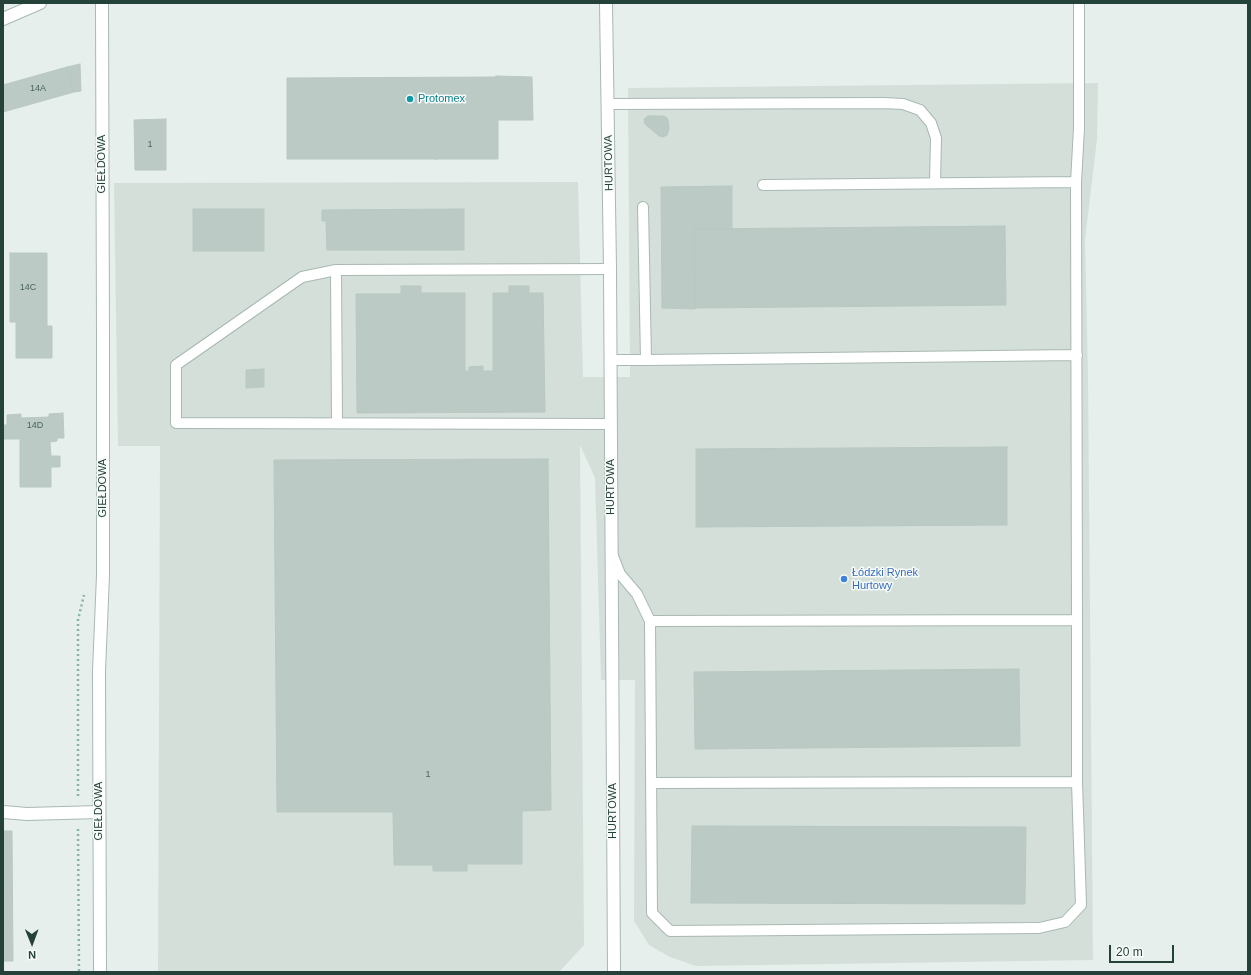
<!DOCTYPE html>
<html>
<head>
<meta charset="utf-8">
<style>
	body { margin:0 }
	#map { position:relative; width:1251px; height:975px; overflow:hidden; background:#e6efeb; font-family:Helvetica,sans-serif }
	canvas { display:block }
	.frame { position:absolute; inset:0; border:4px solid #24423a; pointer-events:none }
	.north { position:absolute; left:12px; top:923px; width:40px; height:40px; -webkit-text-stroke:3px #f7fbf9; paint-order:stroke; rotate:179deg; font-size:11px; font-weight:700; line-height:16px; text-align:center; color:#24423a }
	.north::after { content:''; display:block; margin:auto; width:14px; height:18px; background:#24423a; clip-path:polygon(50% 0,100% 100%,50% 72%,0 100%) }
	.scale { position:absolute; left:1109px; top:945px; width:65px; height:18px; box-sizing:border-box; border:2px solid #24423a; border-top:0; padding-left:5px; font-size:12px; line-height:14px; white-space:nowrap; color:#24423a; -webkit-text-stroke:3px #f7fbf9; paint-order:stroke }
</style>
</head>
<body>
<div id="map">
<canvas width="1251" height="975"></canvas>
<div class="frame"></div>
<div class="north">N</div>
<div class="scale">20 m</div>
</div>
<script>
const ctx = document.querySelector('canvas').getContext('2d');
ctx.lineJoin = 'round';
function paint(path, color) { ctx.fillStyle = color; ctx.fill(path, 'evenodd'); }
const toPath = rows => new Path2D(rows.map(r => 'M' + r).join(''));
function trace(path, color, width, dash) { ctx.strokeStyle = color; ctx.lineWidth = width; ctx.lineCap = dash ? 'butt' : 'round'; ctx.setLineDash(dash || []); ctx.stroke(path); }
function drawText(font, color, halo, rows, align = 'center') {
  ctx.font = font + ' Helvetica,sans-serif'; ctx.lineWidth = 3; ctx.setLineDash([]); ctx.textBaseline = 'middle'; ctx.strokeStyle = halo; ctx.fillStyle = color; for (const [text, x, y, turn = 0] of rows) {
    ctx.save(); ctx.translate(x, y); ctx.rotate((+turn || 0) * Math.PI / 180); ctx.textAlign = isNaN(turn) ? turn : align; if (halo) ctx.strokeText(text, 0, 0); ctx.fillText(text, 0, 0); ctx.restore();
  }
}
paint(toPath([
	[1098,83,1097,139,1085,240,1088,375,1093,960,696,966,670,957,649,945,634,921,635,680,601,680,595,478,580,445,584,945,559,972,158,972,160,446,118,446,114,183,578,182,583,377,630,377,628,88]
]), '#d4dfda');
const building = toPath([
	[80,64,81,91,74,92,67,67,80,64],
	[67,67,74,92,3,112,3,85,67,67],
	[496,76,532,77,533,120,498,120,498,159,436,159,436,160,434,159,287,159,287,78,496,77,496,76],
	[648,116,664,116,667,118,668,120,669,129,667,135,663,137,659,136,645,124,644,119,648,116],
	[166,119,166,170,135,170,134,120,166,119],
	[732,186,732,229,694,229,695,309,662,308,661,187,732,186],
	[193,209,264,209,264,251,193,251,193,209],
	[464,209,464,250,327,250,326,221,322,221,322,210,464,209],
	[1005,226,1006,305,695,308,694,229,1005,226],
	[10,253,47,253,47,326,52,326,52,358,16,358,16,322,10,322,10,253],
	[401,286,421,286,421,293,465,293,465,371,469,371,469,367,483,366,483,371,493,371,493,293,509,293,509,286,529,286,529,293,543,293,545,412,357,413,356,294,401,294,401,286],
	[264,369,264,387,246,388,246,370,264,369],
	[63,413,64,438,57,438,57,441,50,442,51,456,60,456,60,467,51,467,51,487,20,487,20,439,3,439,3,425,7,425,7,415,21,414,21,418,49,417,49,414,63,413],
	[1007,447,1007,525,696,527,696,449,1007,447],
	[548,459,551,810,522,811,522,864,467,864,467,871,433,871,433,865,394,865,393,812,277,812,274,460,548,459],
	[1019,669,1020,746,695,749,694,672,1019,669],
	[692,826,1026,827,1025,904,691,903,692,826],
	[3,831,12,831,13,961,3,961,3,831]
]);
paint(building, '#bbcac4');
trace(building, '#b8c9c2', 1);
const service = toPath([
	[608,104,883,103,903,104,920,110,931,123,936,138,935,183],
	[763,185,1076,182],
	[610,269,336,270,302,277,176,365,176,423,611,424],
	[336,270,337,423],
	[611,360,646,360,643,207],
	[646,360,1077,355],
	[613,556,620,574,637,594,650,621,652,913,670,931,1039,928,1065,922,1081,905,1077,782,1077,620,1076,182,1079,128,1079,3],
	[650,621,1077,620],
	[651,783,1077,782]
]);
const minor = toPath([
	[606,3,610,269,614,972],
	[3,812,27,814,99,812],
	[100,972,99,671,103,575,103,337,102,3]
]);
const tertiary = toPath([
	[3,19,40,3]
]);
trace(service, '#a8b8b2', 12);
trace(minor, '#a8b8b2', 14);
trace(tertiary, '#a8b8b2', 14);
trace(toPath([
	[78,796,78,620,84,595],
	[78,829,79,972]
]), '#86b3a5', 2.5, [2, 3]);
trace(service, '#fff', 10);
trace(minor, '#fff', 12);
trace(tertiary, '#fff', 12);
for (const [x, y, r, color] of [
	[410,99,4,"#0f9aa8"],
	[844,579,4,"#3f7fe0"]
]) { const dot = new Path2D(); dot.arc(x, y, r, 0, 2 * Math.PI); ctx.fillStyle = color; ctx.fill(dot); trace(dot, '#f7fbf9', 1.5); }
drawText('9px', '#4a645c', null, [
	["14A",38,89],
	["1",150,145],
	["14C",28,288],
	["14D",35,426],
	["1",428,775]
]);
drawText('11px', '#0d838f', '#f7fbf9', [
	["Protomex",418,99]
], 'left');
drawText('11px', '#24423a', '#f7fbf9', [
	["HURTOWA",609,163,-91],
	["GIEŁDOWA",102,164,-90],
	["HURTOWA",611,487,-90],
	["GIEŁDOWA",103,488,-90],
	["GIEŁDOWA",99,811,-90],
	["HURTOWA",613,811,-90]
]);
drawText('11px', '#366cbe', '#f7fbf9', [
	["Łódzki Rynek",852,573],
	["Hurtowy",852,586]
], 'left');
</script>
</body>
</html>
